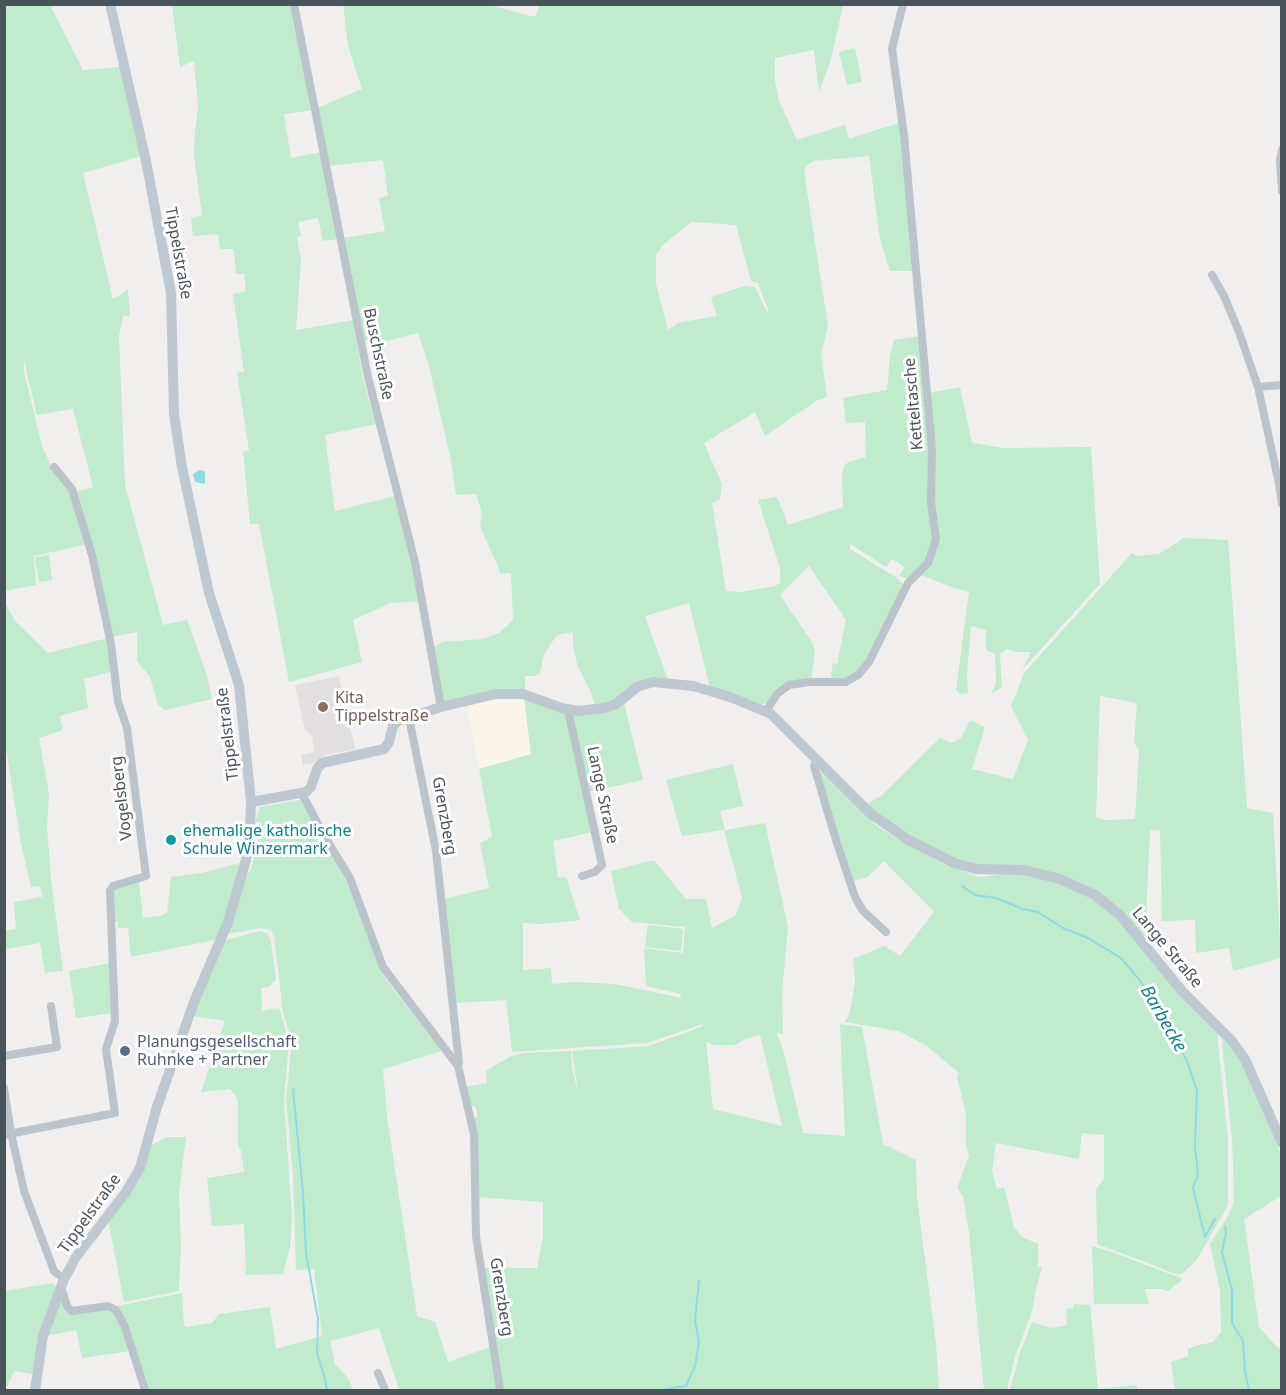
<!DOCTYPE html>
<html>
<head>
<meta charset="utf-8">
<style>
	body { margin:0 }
	#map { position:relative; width:1286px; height:1395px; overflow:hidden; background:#f1eeee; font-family:"Noto Sans",sans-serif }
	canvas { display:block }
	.frame { position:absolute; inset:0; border:6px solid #48535a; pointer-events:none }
</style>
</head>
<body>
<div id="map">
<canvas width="1286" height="1395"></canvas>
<div class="frame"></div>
</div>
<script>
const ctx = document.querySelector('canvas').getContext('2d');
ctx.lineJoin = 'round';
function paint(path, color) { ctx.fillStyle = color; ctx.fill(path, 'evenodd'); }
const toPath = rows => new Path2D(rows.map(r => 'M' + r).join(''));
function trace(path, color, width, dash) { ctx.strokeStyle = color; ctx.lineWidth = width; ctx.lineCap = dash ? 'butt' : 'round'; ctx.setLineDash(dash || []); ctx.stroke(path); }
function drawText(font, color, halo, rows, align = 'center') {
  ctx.font = font + ' "Noto Sans",sans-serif'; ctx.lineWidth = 6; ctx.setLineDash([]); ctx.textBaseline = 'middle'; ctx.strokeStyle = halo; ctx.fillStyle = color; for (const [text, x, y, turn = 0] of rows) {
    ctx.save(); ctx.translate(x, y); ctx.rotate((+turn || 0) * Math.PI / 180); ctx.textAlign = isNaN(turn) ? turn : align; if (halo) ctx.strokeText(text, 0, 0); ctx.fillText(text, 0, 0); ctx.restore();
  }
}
paint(toPath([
	[498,697,524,697,531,754,479,769,466,704]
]), '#faf4e9');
paint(toPath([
	[339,676,355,749,325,755,316,763,303,765,301,755,314,752,312,735,305,730,295,685]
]), '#e2dfe0');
paint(toPath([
	[540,4,843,5,831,59,819,92,814,50,775,58,775,81,779,101,797,140,845,125,849,139,901,122,915,271,890,271,880,239,869,156,814,161,807,165,804,172,828,326,821,354,827,397,816,401,765,436,755,412,704,443,722,484,720,499,712,503,726,591,740,592,776,586,780,582,780,568,758,500,777,497,788,525,843,507,842,475,844,466,848,462,866,457,865,422,846,423,843,398,887,390,890,356,894,340,921,336,935,539,929,558,909,579,899,576,905,567,892,559,886,567,850,544,850,549,897,578,904,585,864,664,847,678,832,679,831,674,833,663,837,664,846,620,809,566,780,595,812,642,815,651,811,680,788,682,781,686,767,702,761,706,710,688,689,603,645,616,668,680,595,706,590,690,577,664,573,645,573,632,557,635,544,654,540,673,534,676,525,676,525,689,444,704,432,647,443,642,483,639,499,633,513,620,511,573,501,574,480,526,482,513,476,494,456,495,451,460,428,362,418,333,387,341,363,341,342,238,385,231,379,198,388,196,383,160,327,166,317,108,362,89,348,46,343,5,493,5,493,6,535,17],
	[692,222,736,225,751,281,758,283,760,288,769,312,768,314,755,287,745,286,711,297,717,316,678,323,668,330,656,284,656,255,664,244],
	[5,5,50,5,83,70,120,67,142,156,83,173,113,299,128,290,130,316,123,316,119,336,125,485,163,625,187,620,207,675,212,699,165,710,158,705,150,677,137,661,137,632,112,637,76,492,93,487,73,409,37,415,24,361,24,372,42,446,52,468,67,485,88,544,34,556,36,585,5,591],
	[172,5,292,5,314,110,284,114,291,158,321,152,338,239,323,241,318,218,298,222,301,236,297,237,301,260,296,330,353,320,363,379,376,424,325,435,335,511,395,496,413,563,420,601,391,603,353,620,362,662,289,682,259,524,250,524,243,452,249,450,237,373,244,372,233,294,246,291,244,274,236,274,234,249,220,249,218,234,193,236,191,218,202,215,194,156,195,131,198,107,194,61,180,67],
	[855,48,862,82,847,85,839,52],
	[960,387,972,443,1004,448,1091,447,1100,584,1022,670,1031,652,1016,652,1007,649,1000,654,1002,688,992,693,996,683,995,654,986,650,986,630,971,626,967,674,968,693,960,694,956,690,969,592,951,587,919,574,937,539,932,503,929,393],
	[1184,538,1228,540,1247,808,1273,813,1281,958,1233,971,1229,948,1196,953,1195,920,1162,921,1160,830,1150,830,1145,939,1062,876,976,867,938,854,909,837,866,805,882,795,940,738,951,743,961,738,970,720,985,727,972,769,1013,779,1028,740,1011,706,1024,673,1132,553,1136,556,1159,554],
	[1100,696,1137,703,1134,742,1139,751,1135,819,1105,820,1096,817],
	[49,555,52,580,39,582,35,557],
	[4,601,16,622,48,653,108,638,113,671,84,679,88,708,60,716,63,730,39,738,49,794,47,826,51,880,63,971,45,973,40,943,5,949,5,931,16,929,14,902,42,897,40,886,31,887,21,844,5,742],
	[524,697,566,714,593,832,553,841,558,878,566,877,580,920,542,924,523,923,523,970,551,968,552,984,573,982,615,984,681,998,680,994,646,986,644,948,683,953,685,927,632,922,619,909,611,871,654,860,686,899,706,899,712,928,736,915,742,898,724,830,682,836,666,780,733,764,743,806,720,811,725,830,765,823,788,927,782,993,783,1034,777,1033,784,1053,803,1133,845,1136,840,1024,862,1027,883,1144,916,1160,917,1198,936,1343,939,1390,502,1390,483,1268,537,1268,543,1237,543,1202,476,1197,473,1118,478,1116,475,1106,469,1107,464,1087,487,1083,486,1071,511,1056,525,1053,571,1051,572,1069,578,1092,572,1051,649,1046,703,1026,703,1024,647,1043,512,1052,506,1000,454,1003,444,899,489,888,480,843,492,837,479,769,531,754],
	[760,1035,782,1126,713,1109,706,1042,714,1045,735,1045,745,1039],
	[624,703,643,780,588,792,572,714],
	[823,771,878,827,943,864,980,877,1021,872,1056,881,1085,894,1115,916,1217,1032,1228,1141,1228,1205,1196,1261,1182,1274,1176,1274,1097,1244,1096,1189,1104,1179,1104,1135,1082,1133,1079,1159,996,1143,992,1171,997,1189,1004,1187,1014,1227,1022,1237,1038,1244,1038,1267,1042,1267,1036,1289,1032,1311,1014,1360,1007,1390,984,1390,969,1232,963,1196,957,1188,969,1156,966,1145,966,1114,957,1077,959,1073,927,1046,899,1031,844,1022,847,1019,850,1011,855,982,853,959,884,946,900,956,934,912,884,861,868,877,851,882,818,772],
	[300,800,344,872,361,914,379,968,388,982,442,1051,383,1069,387,1116,417,1316,435,1322,448,1362,490,1347,498,1390,399,1390,379,1328,330,1341,335,1364,348,1378,353,1390,147,1390,121,1313,117,1306,182,1293,184,1325,187,1327,212,1323,219,1314,270,1307,276,1349,322,1336,314,1269,296,1270,293,1176,286,1100,292,1040,283,1013,274,936,271,930,260,928,227,934,242,884,251,869,256,850,257,850,261,822,255,822,260,807],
	[240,863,219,939,131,957,128,928,118,928,118,921,112,922,114,889,139,882,143,918,160,916,167,913,171,877,202,873],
	[648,925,683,929,681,951,645,947],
	[260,931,268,934,271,943,276,979,269,987,261,988,262,1011,279,1008,289,1041,284,1100,292,1218,290,1247,283,1274,246,1275,244,1224,212,1226,207,1178,244,1172,241,1150,238,1145,238,1104,237,1098,230,1089,201,1092,225,1021,192,1016,225,940],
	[110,963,113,1013,76,1018,69,971],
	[1223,1039,1235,1051,1244,1065,1281,1154,1281,1196,1244,1219,1259,1327,1277,1347,1281,1348,1281,1390,1175,1390,1171,1362,1188,1356,1188,1349,1195,1346,1213,1342,1221,1332,1220,1290,1210,1244,1228,1216,1233,1205,1234,1194,1232,1138,1222,1045],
	[167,1137,186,1137,179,1192,181,1245,179,1291,124,1302,108,1220,148,1147],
	[1092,1246,1115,1253,1183,1279,1168,1291,1162,1289,1145,1289,1149,1304,1094,1304],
	[53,1283,57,1288,32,1374,14,1371,7,1387,5,1387,5,1291],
	[62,1294,67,1309,107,1308,117,1315,130,1351,82,1358,76,1330,45,1336],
	[1074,1304,1090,1305,1098,1389,1137,1385,1137,1390,1010,1390,1020,1352,1032,1322,1051,1328,1067,1325,1066,1309,1073,1308]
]), '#c0ebcd');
paint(toPath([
	[200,470,205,471,205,484,195,482,193,474]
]), '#90dae5');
trace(toPath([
	[962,886,975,895,996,898,1023,909,1038,912,1063,928,1088,938,1121,958,1142,983,1187,1061,1197,1090,1195,1147,1198,1174,1193,1188,1205,1237,1215,1219],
	[293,1089,303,1193,306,1253,318,1319,317,1353,324,1375,327,1390],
	[1225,1226,1226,1233,1222,1252,1232,1290,1232,1323,1243,1341,1245,1371,1249,1390],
	[661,1390,686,1386,695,1366,699,1343,695,1320,699,1281]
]), '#90dae5', 2);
trace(toPath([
	[294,4,368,377,415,562,441,707],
	[1282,150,1280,161,1282,191],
	[1212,275,1224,296,1239,332,1258,387,1279,484,1282,504],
	[1258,387,1282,385],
	[568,710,602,865,595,872,582,876],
	[766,711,777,694,789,685,809,682,846,682,858,675,869,662,908,583,928,563,936,539,931,503,932,449,904,135,892,49,903,4],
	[409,718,436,851,459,1063,458,1066],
	[817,759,814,766,836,840,855,897,863,911,886,932],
	[302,794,325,837,350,878,383,967,458,1066,474,1134,476,1236,500,1390],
	[4,1056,57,1047,51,1006],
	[4,1088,11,1133,24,1191,54,1271,64,1279],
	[4,1135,115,1113,106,1049,115,1021,110,891,113,886,146,876,127,728,118,702,111,644,92,555,72,489,54,467],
	[61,1287,67,1306,72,1311,108,1306,116,1310,125,1327,145,1390],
	[378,1373,385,1390]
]), '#bbc4ca', 8);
trace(toPath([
	[251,802,306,792,311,787,317,769,322,763,384,749,389,742,393,726,398,721,441,707,496,694,523,694,562,708,578,711,604,708,616,704,637,687,653,682,693,686,730,697,771,714,871,814,907,839,954,863,976,869,1024,870,1060,879,1095,895,1120,915,1182,991,1232,1041,1245,1059,1282,1143],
	[35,1390,43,1336,64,1279,76,1257,126,1192,140,1168,157,1107,194,1002,228,922,246,860,250,828,251,802,239,685,209,593,182,467,174,414,171,293,146,161,110,4]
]), '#bdc8d1', 10);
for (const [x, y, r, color] of [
	[323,707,6,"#8d6e63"],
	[171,840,6,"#0f9aa8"],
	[125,1051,6,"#5c6f8a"]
]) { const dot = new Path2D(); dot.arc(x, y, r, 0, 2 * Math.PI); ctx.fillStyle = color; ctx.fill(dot); trace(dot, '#fff', 2); }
drawText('16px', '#48535a', '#fff', [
	["Tippelstraße",178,253,80],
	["Buschstraße",378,354,78],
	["Ketteltasche",914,404,-95],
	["Tippelstraße",228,734,-97],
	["Lange Straße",602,795,78],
	["Vogelsberg",122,798,-97],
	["Grenzberg",444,816,80],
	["Lange Straße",1167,948,50],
	["Tippelstraße",90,1214,-54],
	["Grenzberg",501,1297,81]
]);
drawText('16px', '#785e54', '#fff', [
	["Kita",335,698],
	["Tippelstraße",335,716]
], 'left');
drawText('16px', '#0d838f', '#fff', [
	["ehemalige katholische",183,831],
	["Schule Winzermark",183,849]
], 'left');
drawText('16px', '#4e5e75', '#fff', [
	["Planungsgesellschaft",137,1042],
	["Ruhnke + Partner",137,1060]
], 'left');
drawText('italic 18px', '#17808f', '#fff', [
	["Barbecke",1163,1019,60]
]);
</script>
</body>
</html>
